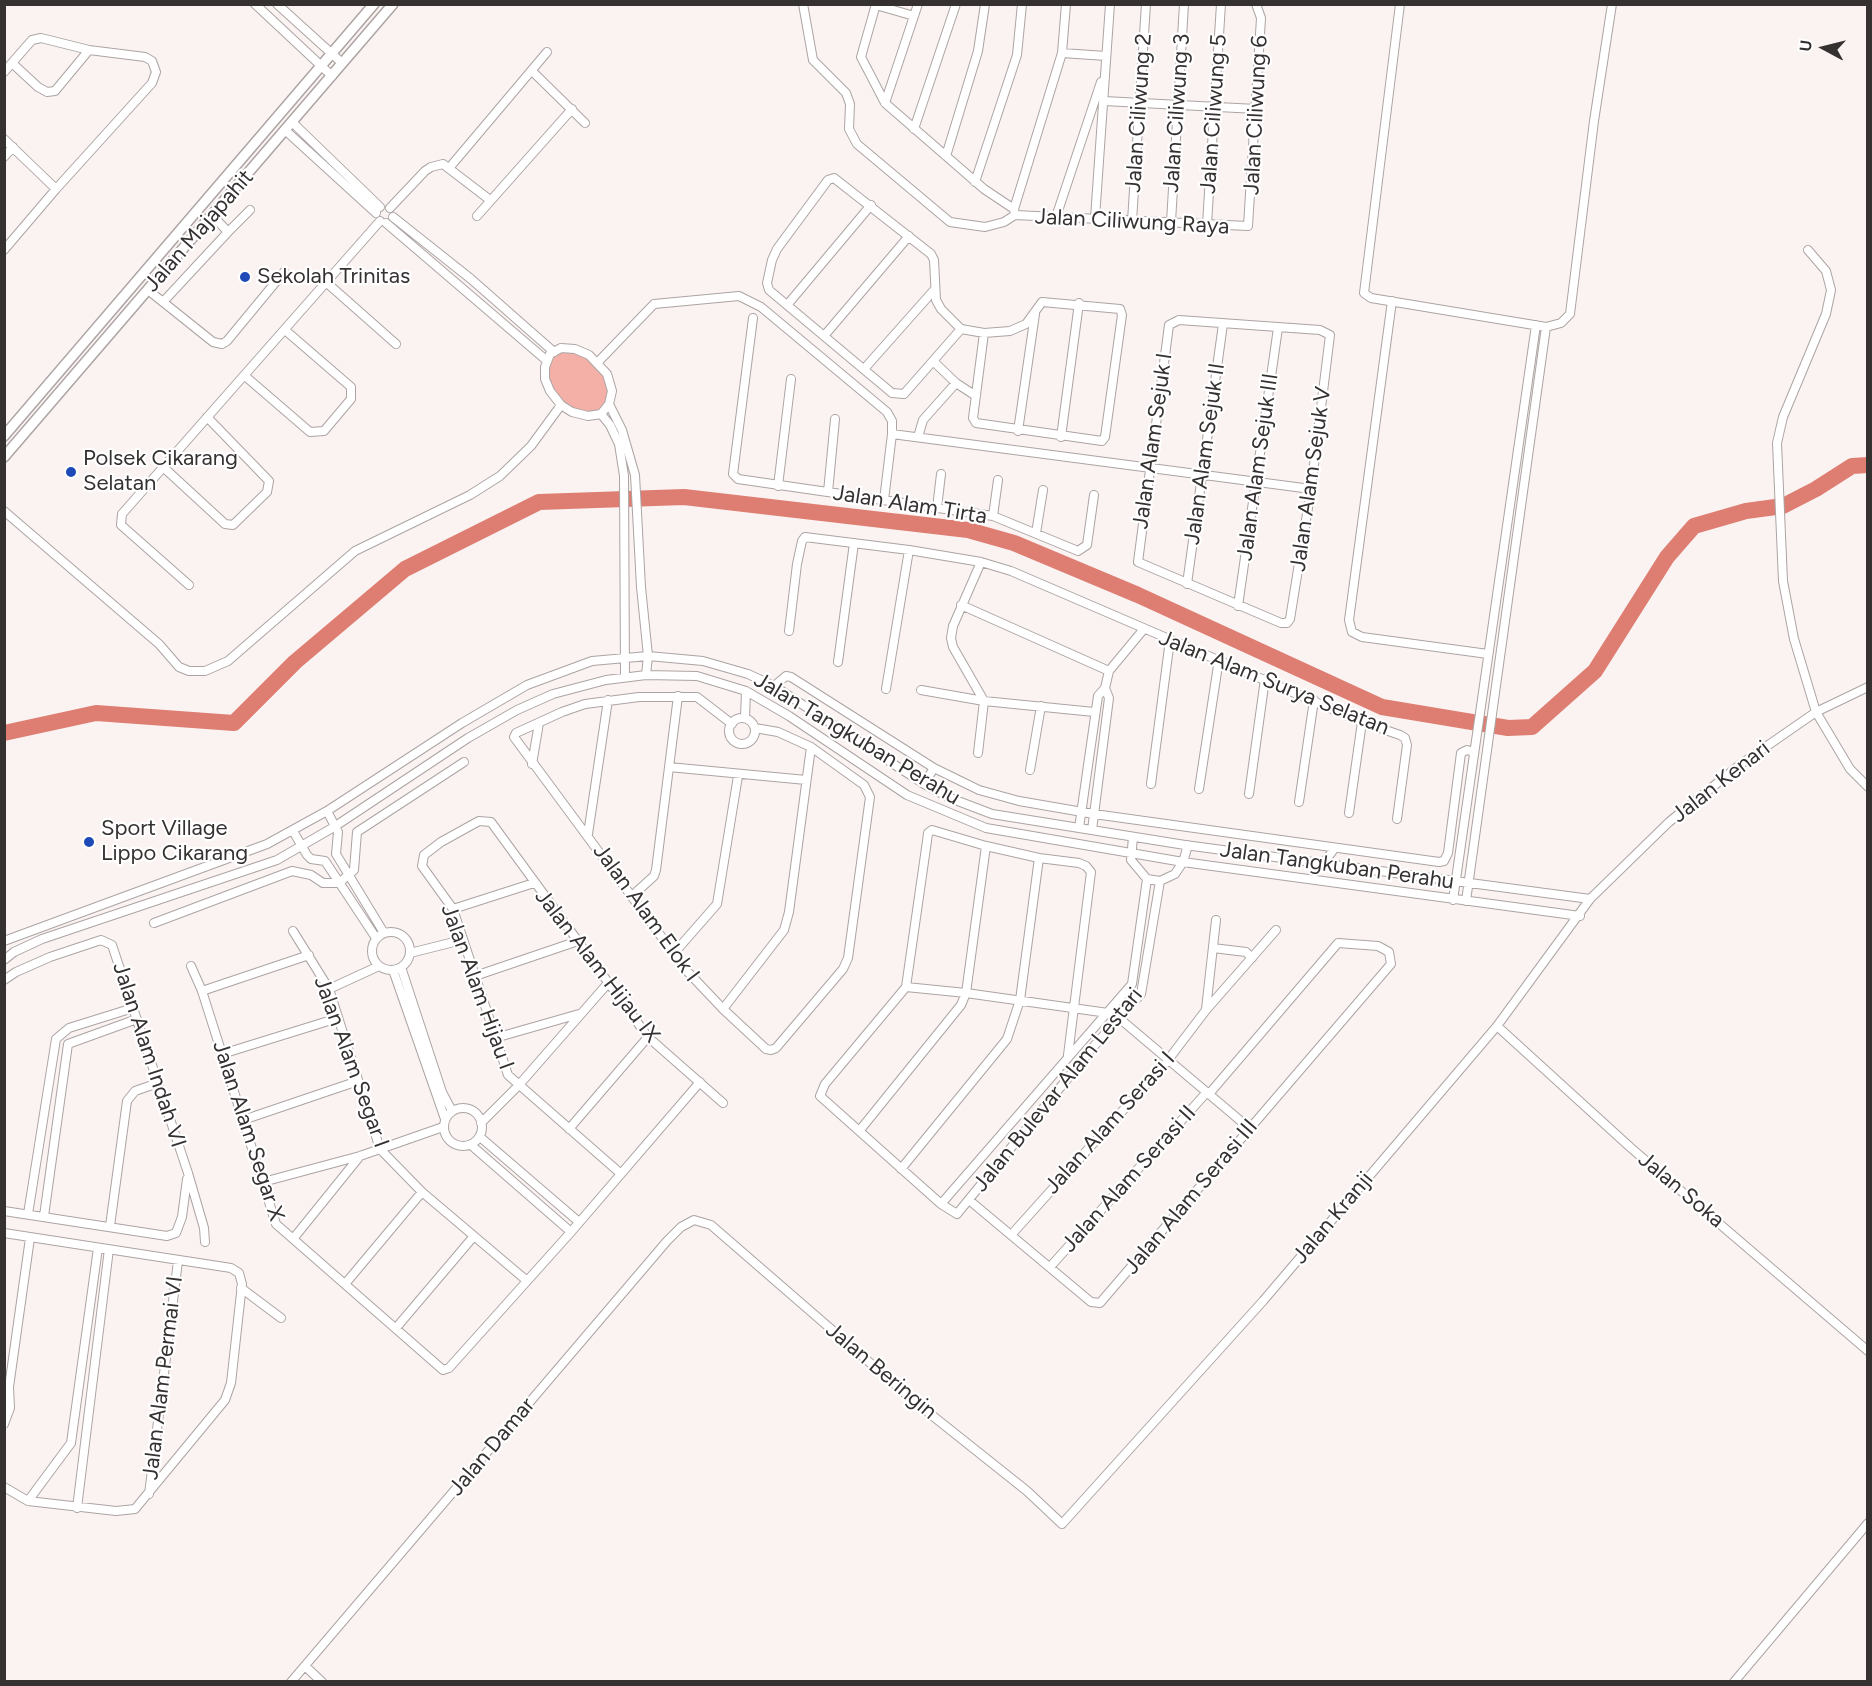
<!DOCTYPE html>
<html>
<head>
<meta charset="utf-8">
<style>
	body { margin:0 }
	#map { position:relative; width:1872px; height:1686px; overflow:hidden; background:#fbf3f2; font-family:Figtree,sans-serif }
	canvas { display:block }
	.frame { position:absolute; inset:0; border:6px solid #343130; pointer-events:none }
	.north { position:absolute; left:1794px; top:18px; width:60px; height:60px; -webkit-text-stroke:4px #fff; paint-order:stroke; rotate:277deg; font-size:16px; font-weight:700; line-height:24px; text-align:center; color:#343130 }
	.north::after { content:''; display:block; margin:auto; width:21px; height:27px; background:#343130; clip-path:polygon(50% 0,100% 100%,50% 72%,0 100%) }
</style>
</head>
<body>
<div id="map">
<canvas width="1872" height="1686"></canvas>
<div class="frame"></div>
<div class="north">U</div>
</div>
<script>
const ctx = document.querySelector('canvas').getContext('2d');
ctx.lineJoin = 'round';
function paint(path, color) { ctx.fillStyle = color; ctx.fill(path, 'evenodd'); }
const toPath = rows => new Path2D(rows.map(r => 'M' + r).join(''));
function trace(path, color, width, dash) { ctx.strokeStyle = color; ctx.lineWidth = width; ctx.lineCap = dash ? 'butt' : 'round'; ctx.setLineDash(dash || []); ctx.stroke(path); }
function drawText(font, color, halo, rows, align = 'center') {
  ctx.font = font + ' Figtree,sans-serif'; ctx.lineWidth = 4.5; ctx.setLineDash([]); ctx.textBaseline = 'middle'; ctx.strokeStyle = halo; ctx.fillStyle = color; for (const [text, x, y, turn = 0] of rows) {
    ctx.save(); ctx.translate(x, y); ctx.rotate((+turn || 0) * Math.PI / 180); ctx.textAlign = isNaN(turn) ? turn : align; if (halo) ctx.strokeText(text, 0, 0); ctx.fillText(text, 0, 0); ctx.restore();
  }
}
paint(toPath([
	[562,350,577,352,598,363,611,391,601,413,580,414,562,403,547,379,546,367,551,355]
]), '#f4b0a7');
trace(toPath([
	[4,733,96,713,234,723,295,662,405,569,539,502,684,497,968,530,1014,543,1138,595,1382,707,1508,728,1532,727,1595,671,1667,557,1694,526,1746,511,1783,506,1816,489,1852,466,1868,465]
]), '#de7e72', 16);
const minor = toPath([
	[255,4,332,76],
	[277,4,342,63],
	[803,4,813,60,846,93,850,104,849,129,857,144,950,222,985,227,1004,222,1015,215],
	[876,4,861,57,885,103,984,189,1014,209,1015,215],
	[1400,4,1364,293,1371,298,1546,327,1561,323,1570,314,1594,121,1612,4],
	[876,5,914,16],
	[1062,53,1106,56],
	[12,63,38,87,47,92,55,91,89,50],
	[532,71,585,123],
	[4,72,32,40,41,38,89,50,145,57,152,61,156,72,152,83,56,189,4,250],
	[1104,101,1256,109],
	[885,103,918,4],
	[292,122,380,207],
	[914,129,956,4],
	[285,130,376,213],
	[4,139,56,189],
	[946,156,978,51,985,4],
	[4,157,13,147],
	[450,167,547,52],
	[975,182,1017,55,1022,4],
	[390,208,425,171,431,167,443,164,490,200],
	[1014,209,1062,53,1066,4],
	[1015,215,1248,226,1261,18,1256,4],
	[213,216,228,232,250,210],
	[477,216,572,109],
	[393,217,471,279,554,352],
	[1056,217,1101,82],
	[1095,218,1110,4],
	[1132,221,1146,4],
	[1171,222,1184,4],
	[386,223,546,360],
	[1207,224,1221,4],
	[1808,250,1826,271,1831,290,1826,314,1783,417,1777,443,1783,581,1794,639,1816,712,1850,769,1868,787],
	[327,283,396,344],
	[148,290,213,342,222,344,227,341,284,272],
	[1392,301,1349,620,1352,632,1362,637,1488,654],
	[163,302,228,232],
	[788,304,871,205],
	[753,318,733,474,738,479,993,516,1078,551,1087,545,1094,495],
	[1179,320,1320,330,1330,335,1311,489,1290,619,1287,623,1281,623,1138,562,1169,325,1179,320],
	[961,329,904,394,892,393,769,290,767,283,772,260,777,249,828,180,834,178,931,254,934,260,936,300,941,309,961,329,984,333,1010,331,1026,324,1042,302,1120,309,1122,315,1105,437,1102,441,976,423,973,418,984,333],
	[824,336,909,236],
	[561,348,575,349,589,355,607,374,612,391,609,404,601,414,588,416,572,412,561,405,550,391,545,379,545,367,550,354,561,348],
	[933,361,956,383,976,396],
	[598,362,654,304,739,296,761,307,887,412,892,421,892,434,1311,489],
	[864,369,935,289],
	[245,376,310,432,324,431,351,399,351,387,285,330],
	[609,404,622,430,635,475,641,587,648,656,646,675],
	[601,414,610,425,619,444,624,476,625,676],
	[1018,431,1035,314],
	[918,437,923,420,956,383],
	[1061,437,1079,303],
	[162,466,225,524,233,525,267,492,269,481,207,417],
	[778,486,791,379],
	[828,492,835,419],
	[884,500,892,434],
	[937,508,941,474],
	[4,511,159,644,179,667,189,671,205,671,228,661,355,551,470,495,500,476,531,446,561,405],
	[993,516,998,480],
	[1036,533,1043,490],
	[1187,584,1223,324],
	[189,585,121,525,122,514,380,221],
	[961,605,1109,671],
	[1238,606,1278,328],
	[789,631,797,564,802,541,805,537,909,550,981,562,1011,571,1362,722,1400,735,1405,738,1407,745,1397,819],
	[838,662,854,543],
	[774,686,786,676,791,677,934,768,979,790,1019,801,1094,814,1439,862,1444,861,1448,853,1461,753,1467,750,1474,752],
	[886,689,909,550],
	[921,690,984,701,1094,712],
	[745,718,746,691],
	'729 731a13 13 0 1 1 26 0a13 13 0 1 1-26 0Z',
	[732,724,697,697,639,697,585,704,562,712,516,733,514,737,686,970,723,1009,766,1049,771,1050,776,1048,843,969,848,958,870,797,864,785,811,747,778,732,755,728],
	[978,753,984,701,953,647,951,638,953,626,981,562],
	[532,764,539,723],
	[669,767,806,780],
	[1030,770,1041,706],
	[924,784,934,768],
	[1151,784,1170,640],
	[1199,789,1219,659],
	[1249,794,1265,679],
	[1299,802,1314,700],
	[327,811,338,832,336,854,384,933],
	[1349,813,1362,722],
	[1079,828,1098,696,1105,688,1109,671,1143,630],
	[1092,830,1109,698,1105,688],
	[293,831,307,855,311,859,325,861,376,938],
	[588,834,608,700],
	[1133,837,1131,860,1147,879,1160,881,1175,874,1183,862,1188,845],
	[1323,864,1334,849],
	[633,895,654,876,656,870,678,696],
	[1453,900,1536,325],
	[1466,901,1546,327],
	[453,909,534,883],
	[154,923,292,871,311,875,323,883,339,883,354,870,357,832,464,762],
	[293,931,329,989,380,1149,422,1192,526,1280],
	'372 951a19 19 0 1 1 38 0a19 19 0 1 1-38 0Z',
	[4,941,267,844,327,811,462,723,527,685,592,661,648,656,703,661,748,674,774,686,924,784,950,798,992,814,1185,845,1590,899],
	[1213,948,1246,952,1252,958],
	[675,952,717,904,738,776],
	[410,953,462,940],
	[4,960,14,952,42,939,277,860,334,827,468,738,517,710,553,694,606,680,646,675,697,676,746,691,789,716,907,795,986,828,1183,862,1580,916],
	[191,966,202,991,276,1224,443,1370,449,1368,571,1232,700,1082],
	[401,967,442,1092,452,1111],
	[393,970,445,1119],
	[475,976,578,941],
	[4,980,16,972,50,957,101,940,112,945,188,1173,204,1228,205,1242],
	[906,987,966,993,1108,1013,1119,1018,1249,1128],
	[329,989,379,966],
	[202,991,309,955],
	[723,1009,784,930,789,912,811,747],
	[1206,1009,1216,920],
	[1497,1026,1631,1148,1868,1351],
	[495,1038,579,1014],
	[222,1054,338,1018],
	[1068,1055,1091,872,1086,866,1079,863,1039,858,986,846,932,830,928,833,927,841,906,987,825,1084,820,1096,941,1204,957,1214,1094,1046,1141,994,1160,881],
	'444 1127a19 19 0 1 1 38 0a19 19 0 1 1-38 0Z',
	[243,1120,358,1081],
	[481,1123,518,1086,609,982],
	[569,1129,648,1037],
	[860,1130,961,1005,966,993,986,846],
	[480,1137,579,1222],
	[471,1145,571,1232],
	[901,1169,1007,1039,1020,1000,1039,858],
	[620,1173,508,1075,453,909,422,866,424,855,441,842,479,821,491,822,648,1037,723,1103],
	[263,1182,360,1156,443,1127],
	[969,1200,1091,1302,1100,1303,1391,964,1389,952,1378,946,1338,943,1209,1094],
	[941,1204,1132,984,1147,879],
	[4,1211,167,1236,176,1233,182,1217,187,1179],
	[28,1214,56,1039,69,1028,133,1008],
	[44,1216,68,1044,137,1019],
	[110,1226,127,1101,135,1091,158,1083],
	[4,1233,231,1268,239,1273,242,1284,231,1383,225,1400,135,1509,116,1511,28,1501,4,1487],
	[1012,1234,1168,1060,1206,1010,1276,930],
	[293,1239,360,1156],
	[1050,1267,1207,1092],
	[345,1284,422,1192],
	[241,1288,281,1318],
	[396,1328,474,1236],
	[4,1424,10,1408,9,1387,30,1238],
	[149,1494,178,1261],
	[28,1501,71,1443,98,1248],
	[77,1508,109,1249],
	[305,1666,322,1682],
	[291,1682,667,1241,681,1227,694,1220,711,1225,914,1401,1027,1491,1062,1524,1263,1301,1497,1026,1590,899,1669,822,1741,764,1816,712,1868,687],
	[1734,1682,1868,1523]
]);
const tertiary = toPath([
	[4,436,374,4],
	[4,457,393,4]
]);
trace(minor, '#aca4a3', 10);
trace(tertiary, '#aca4a3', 12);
trace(minor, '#fff', 8);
trace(tertiary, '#fff', 9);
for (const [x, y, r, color] of [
	[245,277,6,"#1e4ab8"],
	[71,472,6,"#1e4ab8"],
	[89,842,6,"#1e4ab8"]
]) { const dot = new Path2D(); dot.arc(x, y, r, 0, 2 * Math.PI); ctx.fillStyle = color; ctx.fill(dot); trace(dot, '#fff', 2); }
drawText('22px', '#343130', '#fff', [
	["Jalan Ciliwung 2",1139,113,-86],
	["Jalan Ciliwung 3",1177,113,-86],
	["Jalan Ciliwung 5",1214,114,-86],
	["Jalan Ciliwung 6",1256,115,-87],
	["Jalan Ciliwung Raya",1132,222,3],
	["Jalan Majapahit",199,231,-49],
	["Jalan Alam Sejuk I",1153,441,-82],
	["Jalan Alam Sejuk II",1205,454,-82],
	["Jalan Alam Sejuk III",1258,467,-82],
	["Jalan Alam Sejuk V",1311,479,-82],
	["Jalan Alam Tirta",910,505,9],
	["Jalan Alam Surya Selatan",1274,683,22],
	["Jalan Tangkuban Perahu",857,739,31],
	["Jalan Kenari",1721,782,-38],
	["Jalan Tangkuban Perahu",1337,866,8],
	["Jalan Alam Elok I",646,913,54],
	["Jalan Alam Hijau IX",597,966,52],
	["Jalan Alam Hijau I",477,987,70],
	["Jalan Alam Indah VI",149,1055,72],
	["Jalan Alam Segar I",351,1062,70],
	["Jalan Bulevar Alam Lestari",1058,1090,-51],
	["Jalan Alam Serasi I",1110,1123,-48],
	["Jalan Alam Segar X",248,1131,72],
	["Jalan Alam Serasi II",1129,1179,-48],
	["Jalan Soka",1681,1190,40],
	["Jalan Alam Serasi III",1191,1197,-50],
	["Jalan Kranji",1333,1218,-50],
	["Jalan Beringin",881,1371,40],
	["Jalan Alam Permai VI",163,1378,-83],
	["Jalan Damar",492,1447,-50]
]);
drawText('22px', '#343130', '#fff', [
	["Sekolah Trinitas",257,277],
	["Polsek Cikarang",83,459],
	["Selatan",83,484],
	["Sport Village",101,829],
	["Lippo Cikarang",101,854]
], 'left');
</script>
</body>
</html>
